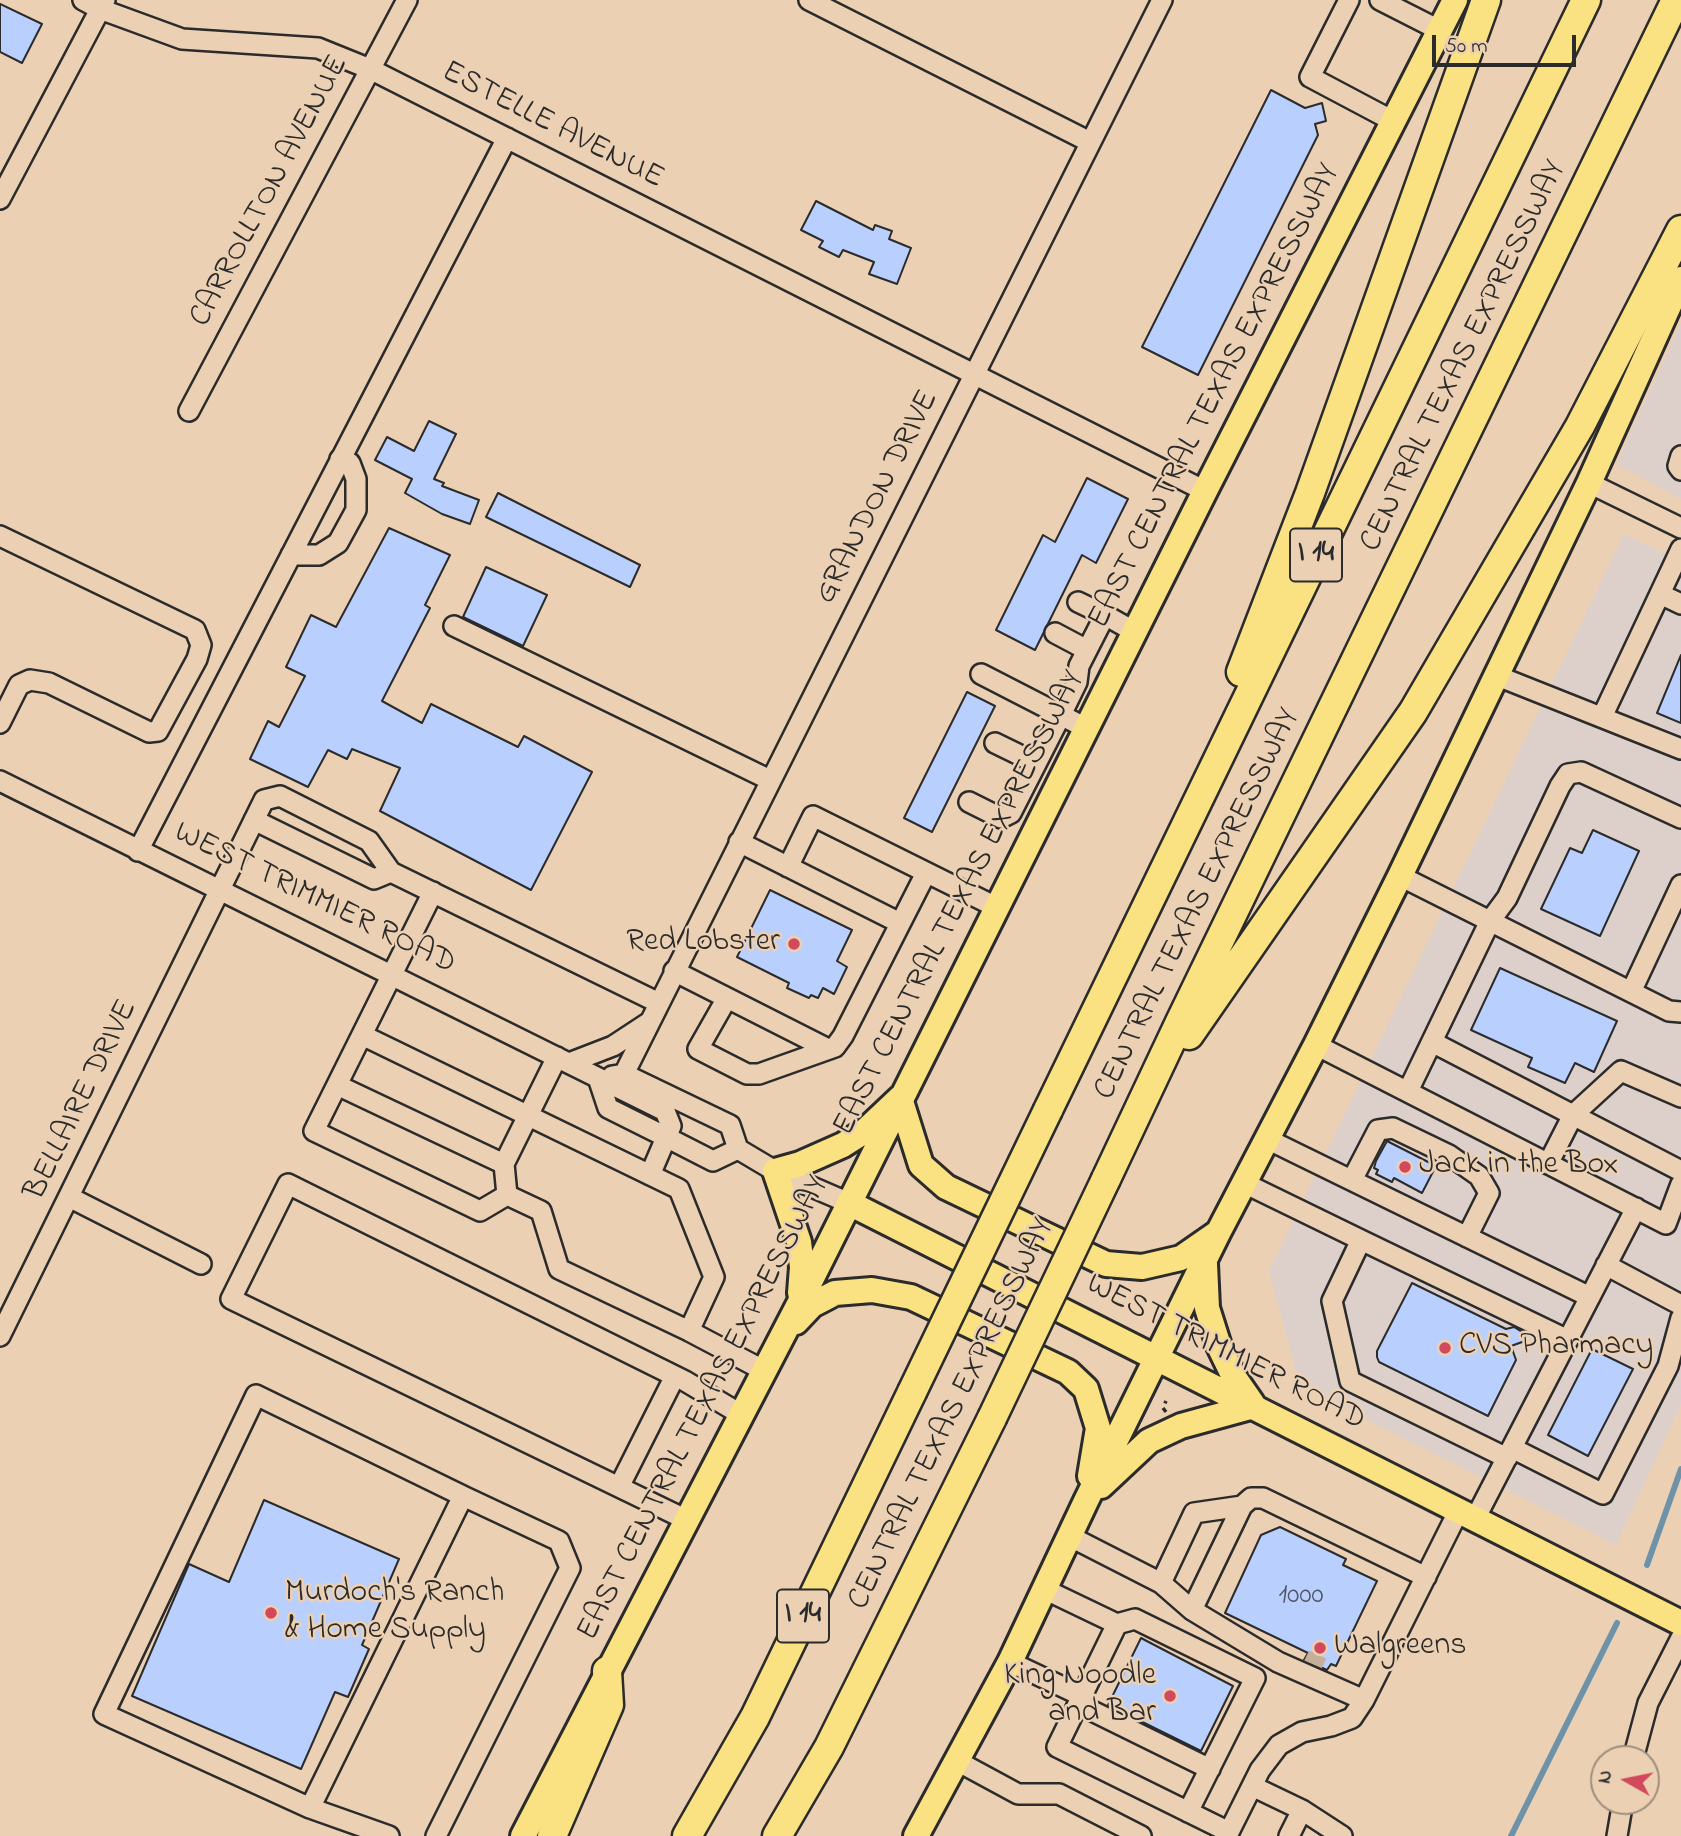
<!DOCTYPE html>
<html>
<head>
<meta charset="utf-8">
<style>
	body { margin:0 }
	#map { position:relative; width:1681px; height:1836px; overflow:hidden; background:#ecd0b3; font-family:"Indie Flower",sans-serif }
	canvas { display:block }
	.north { position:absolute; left:1590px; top:1745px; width:70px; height:70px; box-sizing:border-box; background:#ecd0b3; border:2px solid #9f8e7d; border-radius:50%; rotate:279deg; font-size:19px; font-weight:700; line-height:28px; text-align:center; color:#2b2b2b }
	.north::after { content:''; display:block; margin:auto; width:24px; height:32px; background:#d1495b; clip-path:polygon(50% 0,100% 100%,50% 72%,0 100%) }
	.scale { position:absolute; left:1432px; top:35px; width:144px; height:32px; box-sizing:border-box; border:4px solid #2b2b2b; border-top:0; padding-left:9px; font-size:21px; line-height:24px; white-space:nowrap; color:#2b2b2b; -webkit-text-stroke:5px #ecd0b3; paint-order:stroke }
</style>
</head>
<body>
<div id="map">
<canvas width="1681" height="1836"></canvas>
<div class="north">N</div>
<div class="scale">50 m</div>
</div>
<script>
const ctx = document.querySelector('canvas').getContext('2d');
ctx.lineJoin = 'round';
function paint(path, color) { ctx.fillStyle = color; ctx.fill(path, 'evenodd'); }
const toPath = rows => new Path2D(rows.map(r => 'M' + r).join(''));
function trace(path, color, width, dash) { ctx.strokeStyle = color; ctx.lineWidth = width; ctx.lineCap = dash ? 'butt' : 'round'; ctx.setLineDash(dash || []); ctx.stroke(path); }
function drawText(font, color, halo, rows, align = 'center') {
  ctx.font = font + ' "Indie Flower",sans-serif'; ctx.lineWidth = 5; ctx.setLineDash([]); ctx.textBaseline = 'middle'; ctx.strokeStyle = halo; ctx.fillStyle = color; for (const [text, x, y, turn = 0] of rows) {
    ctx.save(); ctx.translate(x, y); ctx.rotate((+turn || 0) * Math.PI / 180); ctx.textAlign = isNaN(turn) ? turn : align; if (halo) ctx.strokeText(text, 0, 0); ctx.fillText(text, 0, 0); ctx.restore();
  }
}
paint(toPath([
	[1681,323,1681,499,1616,464],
	[1624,534,1681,561,1681,1405,1616,1545,1300,1386,1269,1271]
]), '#ddd0ca');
trace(toPath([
	[1647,1565,1681,1469],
	[1511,1836,1617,1623]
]), '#6e93a8', 6);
const building = toPath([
	[0,4,42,24,22,63,0,52,0,4],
	[1271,90,1305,108,1322,103,1326,121,1315,124,1318,135,1198,375,1142,347,1271,90],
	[816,201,873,230,875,225,892,231,889,239,911,248,897,284,869,274,874,262,843,250,839,257,819,247,823,241,801,230,816,201],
	[429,421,456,434,434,479,444,483,442,486,479,500,470,524,442,514,405,493,412,479,375,460,387,437,414,451,429,421],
	[1087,478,1128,499,1096,563,1082,555,1035,650,996,630,1043,535,1055,542,1087,478],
	[498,493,640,565,630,587,486,517,498,493],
	[389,528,450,555,425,605,430,608,382,701,422,723,431,704,518,747,524,736,592,772,531,890,380,811,400,768,352,749,347,759,328,750,308,787,250,759,268,721,279,727,305,676,286,667,311,615,336,627,389,528],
	[486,567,547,595,523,646,463,617,486,567],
	[1681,655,1681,723,1657,713,1681,655],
	[967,692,995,706,932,832,904,818,967,692],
	[1593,830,1639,851,1600,936,1541,909,1570,848,1582,853,1593,830],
	[770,890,852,930,837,961,847,967,834,994,823,988,818,998,811,995,809,998,787,988,789,983,737,957,770,890],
	[1500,968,1617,1021,1594,1072,1575,1063,1565,1083,1528,1067,1532,1058,1471,1030,1500,968],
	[1387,1141,1436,1166,1422,1193,1394,1178,1392,1182,1376,1174,1378,1170,1374,1168,1376,1161,1387,1141],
	[1412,1283,1506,1329,1514,1327,1522,1332,1525,1341,1511,1346,1516,1360,1488,1416,1379,1362,1377,1357,1377,1351,1412,1283],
	[1592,1349,1633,1369,1588,1456,1548,1435,1592,1349],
	[264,1500,399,1559,362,1645,369,1649,348,1697,335,1692,301,1769,132,1696,189,1564,229,1582,264,1500],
	[1280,1527,1346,1559,1343,1565,1377,1581,1336,1666,1331,1664,1327,1670,1304,1660,1308,1653,1225,1613,1261,1535,1280,1527],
	[1141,1638,1233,1686,1201,1751,1108,1705,1141,1638]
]);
paint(building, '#b9cffe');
trace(building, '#2b2b2b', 2);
trace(toPath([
	[1305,1659,1328,1670]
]), '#c5af98', 19, [19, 10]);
const minor = toPath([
	[83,0,100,9,182,39,318,48,370,69,1205,491],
	[809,0,1090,142],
	[1349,0,1310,77,1393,121],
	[1380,0,1439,30],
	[0,199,105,0],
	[189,411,407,0],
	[1681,456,1678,466,1681,470],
	[1589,483,1681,528],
	[0,536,195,630,201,645,197,659,158,731,149,732,49,683,30,680,19,685,0,723],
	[291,555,319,555,338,543,356,510,356,479,350,463,340,459],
	[1660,594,1681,604],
	[1078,602,1105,615],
	[454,626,770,780],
	[1055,633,1087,650],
	[981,674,1086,728],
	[1495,675,1681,749],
	[1602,717,1681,549],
	[995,743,1036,763],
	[0,781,665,1111,671,1126,650,1175],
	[969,802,1001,818,1011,813,1061,715,1077,682,1079,666,1105,615,1135,632],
	[254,820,374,879,391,872],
	[739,842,900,923],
	[138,851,507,138],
	[788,867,813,816,996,907],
	[1400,876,1669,1011,1681,1012],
	[433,892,314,1131,480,1211,507,1195],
	[674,971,828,1049],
	[1631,992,1681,885],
	[727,998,698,1049,747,1074,759,1074,835,1047,843,1036,926,873],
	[362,1035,679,1189,714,1277,689,1331],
	[1432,1042,1681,1171],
	[1316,1045,1666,1224,1681,1184],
	[569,1063,613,1046,648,1023],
	[624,1074,1162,0],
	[612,1076,624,1074,730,1125,738,1149,775,1171,849,1203],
	[598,1078,608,1108,666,1137,713,1161,738,1149],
	[337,1085,504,1164],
	[1408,1091,1490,921,1507,898,1560,786,1568,774,1581,772,1681,818],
	[1267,1139,1590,1297],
	[1548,1164,1573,1115,1621,1071,1681,1097],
	[1352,1180,1378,1130,1393,1128,1449,1155,1479,1176,1489,1193,1467,1237],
	[1244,1183,1361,1240,1332,1301,1350,1381,1507,1458],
	[507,1195,541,1211,559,1269,689,1331,763,1370],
	[507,1195,504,1164,557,1057],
	[69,1197,201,1264],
	[1361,1240,1568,1340],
	[1606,1265,1681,1305],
	[0,1336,264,800,280,796,369,841,391,872,659,1003],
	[1512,1448,1603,1494,1668,1366,1681,1318],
	[619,1487,675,1376],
	[1475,1519,1636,1208],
	[687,1520,231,1299,288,1184,685,1381,742,1415],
	[1069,1536,1161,1583,1192,1610,1278,1662,1364,1700],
	[1161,1583,1194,1513,1242,1506],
	[1044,1589,1117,1624,1135,1619,1255,1678,1188,1812],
	[1192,1610,1242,1506,1251,1498,1263,1498,1426,1577],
	[1117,1624,1057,1747,1229,1832],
	[1010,1662,1082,1696],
	[1078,1704,1210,1769],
	[1633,1759,1648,1703,1681,1638],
	[957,1761,1018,1794,1059,1794,1141,1836],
	[1252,1786,1302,1810,1342,1836],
	[310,1808,463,1496,256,1395,104,1714,310,1808,389,1836],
	[436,1836,570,1568,559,1541,463,1496],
	[1227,1836,1260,1770,1279,1745,1302,1732,1331,1726,1352,1718,1364,1700,1459,1510],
	[1289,1836,1302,1810],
	[1617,1836,1623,1801]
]);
const major = toPath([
	[849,1203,1681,1623],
	[1205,1264,1207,1308,1219,1346,1234,1377,1252,1403],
	[800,1293,802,1267,799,1242,775,1171,800,1164,843,1145,865,1131,900,1098,921,1165,946,1187,1106,1264,1142,1267,1181,1258,1217,1233],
	[796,1322,812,1305,835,1293,872,1290,911,1297,1068,1372,1086,1389,1098,1428,1090,1476],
	[1101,1486,1149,1441,1181,1426,1254,1406],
	[523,1836,799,1304,1205,491,1455,0],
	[916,1836,1010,1662,1086,1501,1218,1233,1316,1045,1400,876,1589,483,1681,279]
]);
const highway = toPath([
	[1241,672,1310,493,1486,0],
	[1189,1035,1413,712,1580,426,1681,230],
	[1048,1110,1586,0],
	[1106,1179,1180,1022,1676,0],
	[552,1836,609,1705,607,1671],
	[687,1836,755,1717,912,1392],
	[777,1836,829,1747,992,1418]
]);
trace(minor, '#2b2b2b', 24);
trace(major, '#2b2b2b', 30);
trace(highway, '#2b2b2b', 33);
trace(toPath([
	[1166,1412,1163,1408,1166,1401]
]), '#2b2b2b', 3.5, [5, 5]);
trace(minor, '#ecd0b3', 19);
trace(major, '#fae181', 24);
trace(highway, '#fae181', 28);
const highwayBridge = toPath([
	[912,1392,1048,1110],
	[992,1418,1106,1179]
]);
trace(highwayBridge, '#2b2b2b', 33, []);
trace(highwayBridge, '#fae181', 28);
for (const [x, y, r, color] of [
	[794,944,7,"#d1495b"],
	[1405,1167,7,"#d1495b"],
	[1445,1348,7,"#d1495b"],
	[271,1613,7,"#d1495b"],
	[1320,1648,7,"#d1495b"],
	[1170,1696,7,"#d1495b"]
]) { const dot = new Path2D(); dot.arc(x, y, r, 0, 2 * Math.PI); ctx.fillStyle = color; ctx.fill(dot); trace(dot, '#ecd0b3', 2.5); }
drawText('28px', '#4e5460', null, [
	["1000",1301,1597]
]);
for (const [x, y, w] of [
	[1316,555,52],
	[803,1616,52]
]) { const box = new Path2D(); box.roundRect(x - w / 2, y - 26.5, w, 53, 5); ctx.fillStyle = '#ecd0b3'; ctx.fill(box); trace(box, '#2b2b2b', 2); }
drawText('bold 30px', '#2b2b2b', null, [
	["I 14",1316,555],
	["I 14",803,1616]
]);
drawText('32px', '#2b2b2b', '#ecd0b3', [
	["ESTELLE AVENUE",552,127,27],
	["CARROLLTON AVENUE",271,192,-62],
	["CENTRAL TEXAS EXPRESSWAY",1465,357,-64],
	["EAST CENTRAL TEXAS EXPRESSWAY",1216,397,-63],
	["GRANDON DRIVE",879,498,-63],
	["WEST TRIMMIER ROAD",314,900,26],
	["EAST CENTRAL TEXAS EXPRESSWAY",961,904,-63],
	["CENTRAL TEXAS EXPRESSWAY",1199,905,-64],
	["BELLAIRE DRIVE",83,1101,-64],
	["WEST TRIMMIER ROAD",1225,1354,27],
	["EAST CENTRAL TEXAS EXPRESSWAY",705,1409,-63],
	["CENTRAL TEXAS EXPRESSWAY",953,1415,-64]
]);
drawText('32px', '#2b2b2b', '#ecd0b3', [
	["Red Lobster",780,944,"right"],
	["Jack in the Box",1419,1167],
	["CVS Pharmacy",1459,1348],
	["Murdoch's Ranch",285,1595],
	["& Home Supply",285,1632],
	["Walgreens",1334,1648],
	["King Noodle",1156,1678,"right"],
	["and Bar",1156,1715,"right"]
], 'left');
</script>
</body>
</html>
